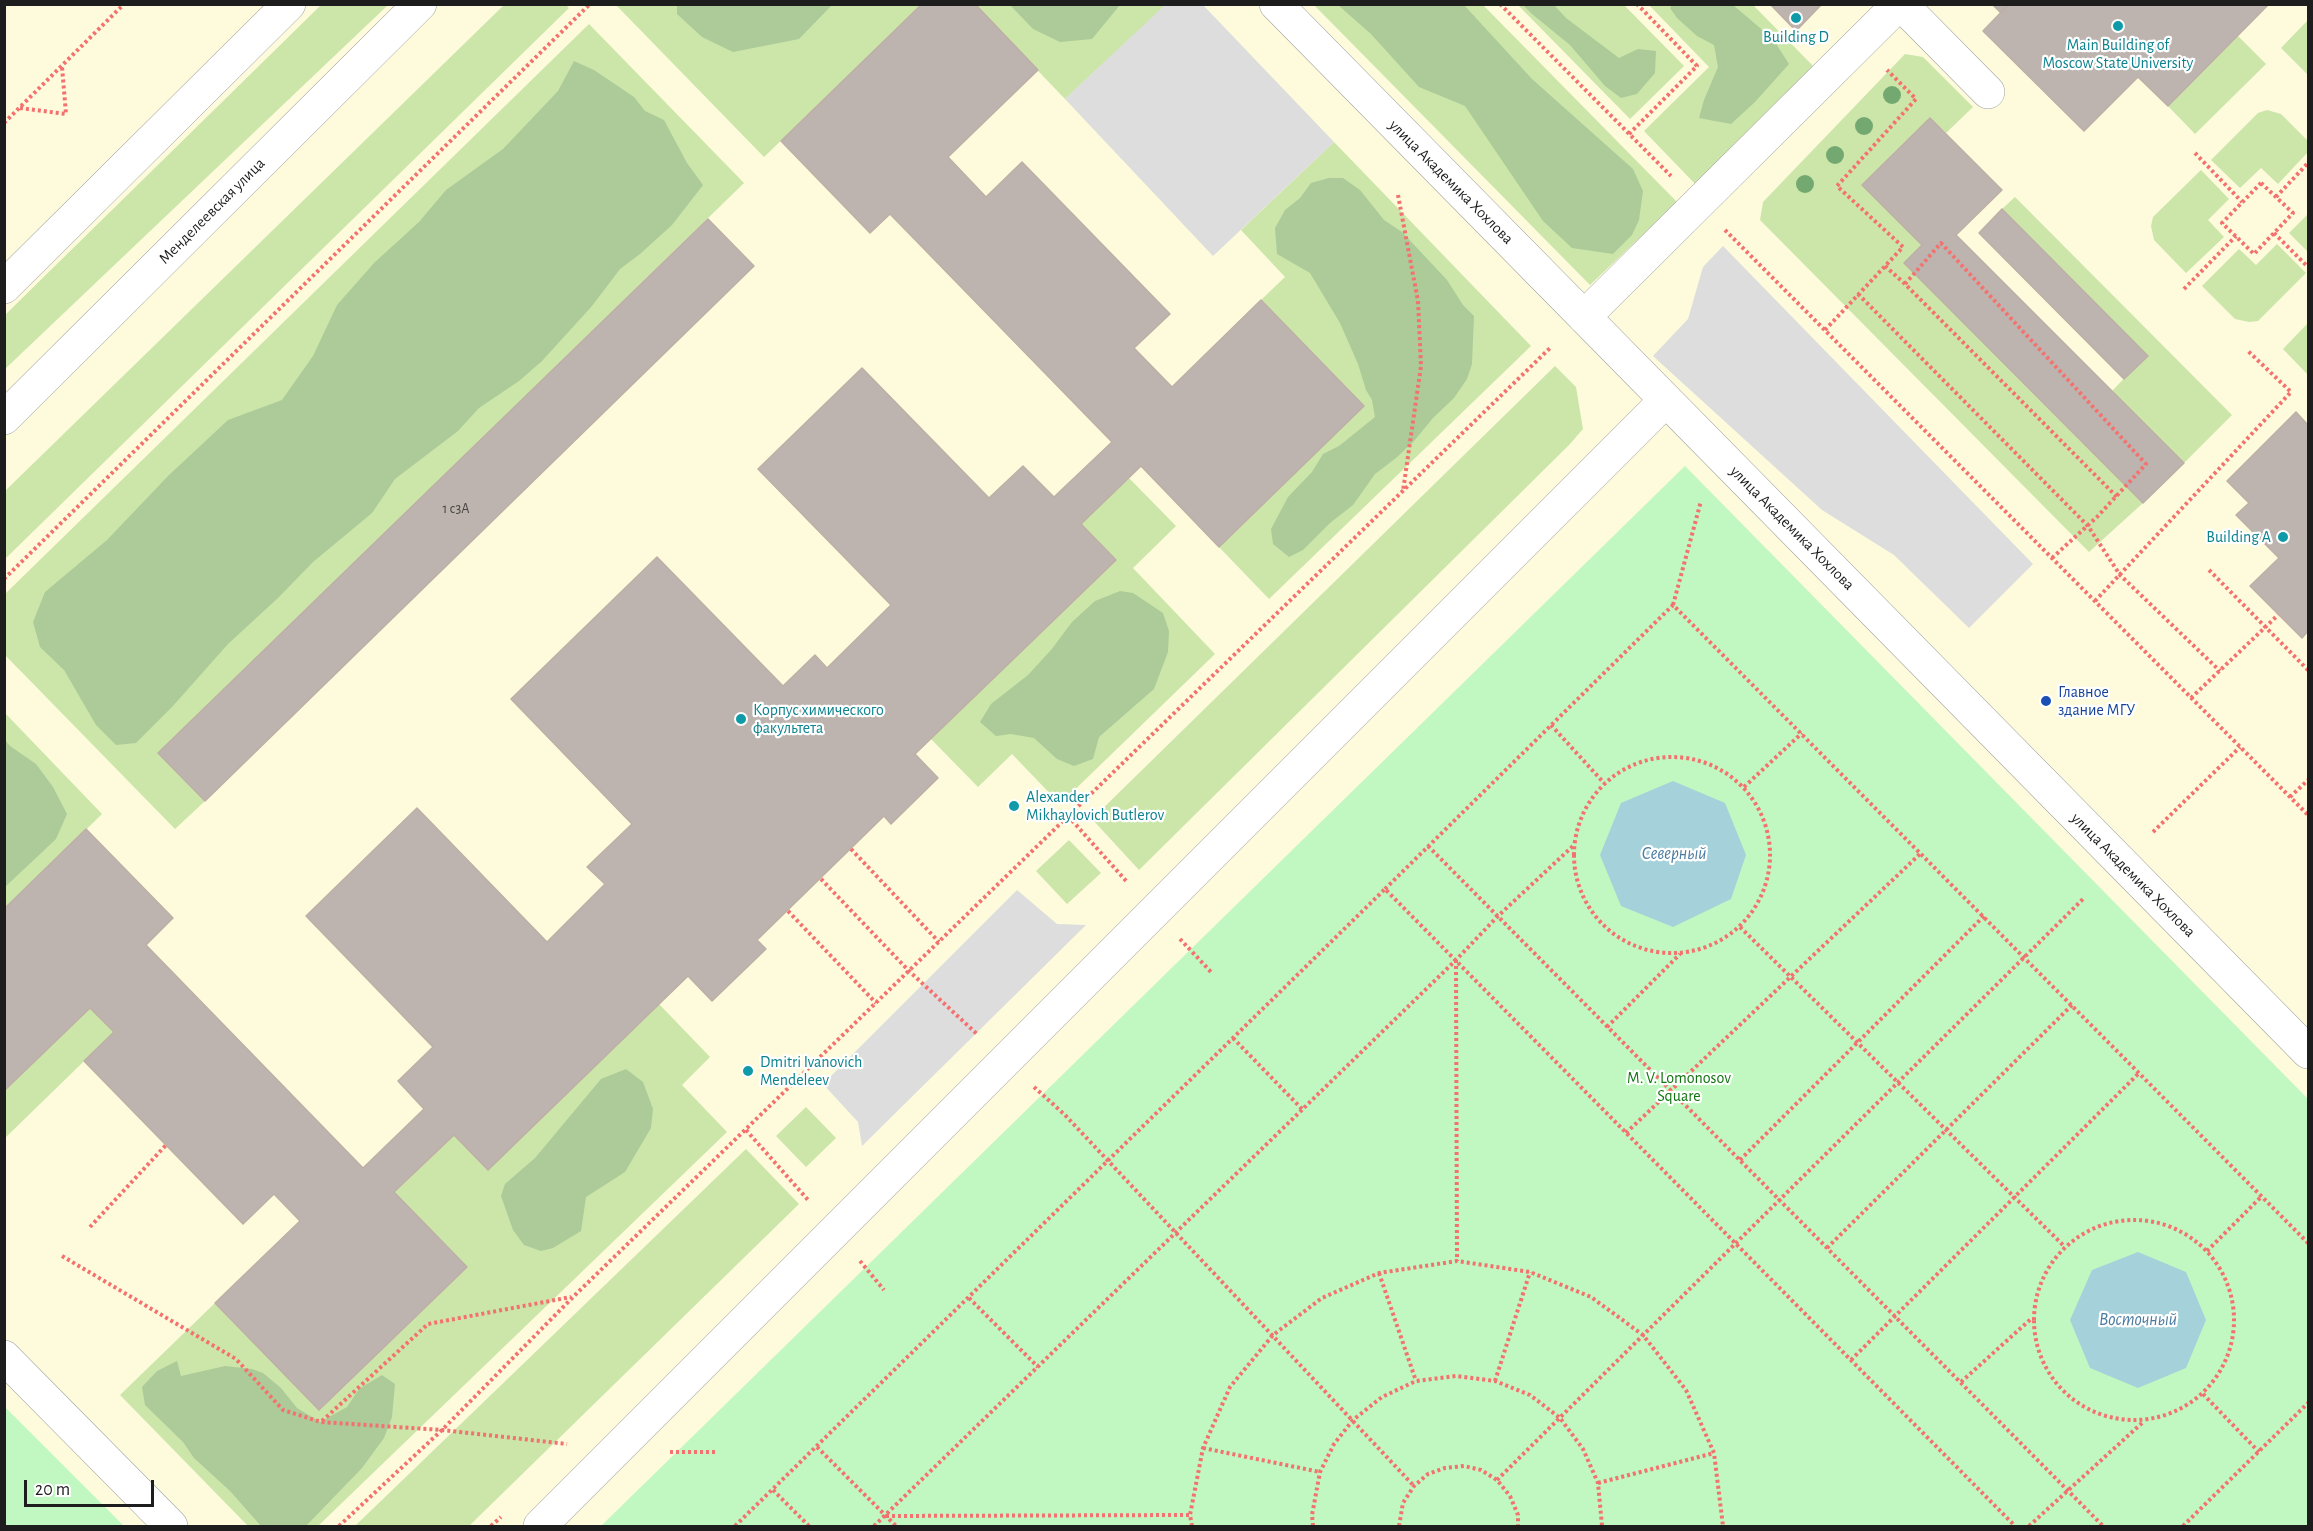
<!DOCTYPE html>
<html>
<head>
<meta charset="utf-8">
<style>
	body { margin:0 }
	#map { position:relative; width:2313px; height:1531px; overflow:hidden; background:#ede9e3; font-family:"Alegreya Sans",sans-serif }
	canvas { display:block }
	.frame { position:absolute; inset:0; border:6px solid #1d1d1d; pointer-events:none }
	.scale { position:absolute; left:24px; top:1480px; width:130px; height:27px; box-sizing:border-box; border:3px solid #1d1d1d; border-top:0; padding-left:8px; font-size:18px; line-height:21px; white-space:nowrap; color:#1d1d1d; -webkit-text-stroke:4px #fff; paint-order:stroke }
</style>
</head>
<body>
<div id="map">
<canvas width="2313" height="1531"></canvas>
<div class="frame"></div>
<div class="scale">20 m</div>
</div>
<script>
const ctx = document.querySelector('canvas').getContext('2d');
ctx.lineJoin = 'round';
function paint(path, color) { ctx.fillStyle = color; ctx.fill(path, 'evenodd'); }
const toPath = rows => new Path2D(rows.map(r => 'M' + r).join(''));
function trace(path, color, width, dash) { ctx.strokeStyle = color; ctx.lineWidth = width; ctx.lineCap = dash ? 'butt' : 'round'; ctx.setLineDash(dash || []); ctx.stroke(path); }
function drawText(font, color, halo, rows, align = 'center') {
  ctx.font = font + ' "Alegreya Sans",sans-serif'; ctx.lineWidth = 4.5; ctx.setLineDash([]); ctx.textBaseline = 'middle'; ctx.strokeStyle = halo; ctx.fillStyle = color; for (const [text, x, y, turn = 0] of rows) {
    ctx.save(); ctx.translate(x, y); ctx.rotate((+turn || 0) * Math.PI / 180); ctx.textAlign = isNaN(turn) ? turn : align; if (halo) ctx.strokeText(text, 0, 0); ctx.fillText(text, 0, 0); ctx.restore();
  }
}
paint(toPath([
	[5,5,2308,5,2308,1526,5,1526]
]), '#fdfbdc');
paint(toPath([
	[321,5,388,5,5,369,5,315],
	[504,5,566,5,569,8,5,559,5,491],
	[616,5,922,5,764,157],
	[975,5,1166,5,1065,99],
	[1314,5,1483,5,1677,202,1590,285],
	[1518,5,1624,5,1684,66,1630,119],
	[1649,5,1753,5,1819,72,1699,188,1644,131,1709,67],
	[2308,20,2308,75,2281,48],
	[589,24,744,183,159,753,205,801,175,829,5,655,5,594],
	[2238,36,2266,64,2195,134,2168,106],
	[1905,54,1923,57,1973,107,1946,133,1930,118,1862,185,1922,245,1904,263,2143,503,2089,552,1760,220,1763,202],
	[2267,110,2281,114,2308,141,2308,152,2278,184,2261,168,2240,188,2211,160,2258,113],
	[1334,142,1531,346,1269,599,1219,547,1364,406,1261,300,1285,277,1241,230],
	[2201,170,2229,199,2208,220,2224,237,2186,273,2154,240,2151,226,2153,217],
	[2015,197,2232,415,2184,463,2112,391,2147,355,2002,209],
	[2308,214,2308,252,2289,233],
	[2277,244,2306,273,2258,321,2249,322,2235,319,2202,286,2239,249,2256,265],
	[2308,323,2308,375,2283,349],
	[1555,366,1576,387,1583,429,1569,445,1139,870,1092,819],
	[1129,478,1176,526,1133,568,1215,654,1060,804,1012,754,978,787,931,739,1115,560,1081,524],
	[5,713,102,814,5,909],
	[1069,840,1101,873,1067,904,1036,871],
	[659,1004,710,1057,682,1085,727,1132,318,1526,248,1526,120,1395,215,1303,320,1410,467,1267,394,1192,454,1135,488,1170],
	[90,1008,114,1032,5,1138,5,1088,6,1089],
	[806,1107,836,1138,806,1167,776,1136],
	[746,1149,799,1204,469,1526,355,1526]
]), '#cce6aa');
paint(toPath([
	[677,5,677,4,832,5,799,39,733,52,702,37,677,14],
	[1010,5,1120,5,1092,39,1060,42,1033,29],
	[1338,5,1464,5,1532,79,1633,169,1643,191,1639,220,1632,235,1613,254,1572,248,1543,221,1465,106,1419,87,1371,34],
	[1523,5,1554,5,1566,18,1619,58,1638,49,1656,51,1655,73,1637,94,1621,98,1605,86,1570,45,1532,14],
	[1672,5,1733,5,1773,39,1789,64,1755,102,1731,124,1699,118,1704,100,1718,67,1714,45,1697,36,1677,18,1670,8],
	[574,61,594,70,634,97,645,111,664,120,687,163,703,185,672,225,640,254,620,269,592,306,542,361,519,381,479,408,458,431,395,479,372,513,313,562,278,598,228,644,172,707,136,743,116,745,96,725,64,670,40,647,33,622,45,592,107,540,168,476,228,420,282,400,313,356,337,305,375,262,419,222,446,190,503,149,558,91],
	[1329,178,1343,178,1360,190,1384,220,1402,232,1447,280,1463,305,1474,316,1472,364,1467,379,1454,398,1433,418,1414,441,1396,458,1375,474,1353,505,1330,523,1303,550,1289,557,1273,544,1271,529,1288,497,1312,472,1323,454,1339,446,1375,417,1372,400,1366,390,1358,364,1340,323,1310,273,1277,254,1275,228,1285,210,1300,198,1311,183],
	[1120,591,1133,593,1163,613,1169,631,1168,652,1154,689,1099,737,1093,759,1074,766,1057,759,1034,738,1011,734,996,736,980,722,991,704,1028,675,1051,650,1072,622,1095,601],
	[4,739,10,746,36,764,53,787,67,814,56,839,5,887],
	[626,1069,643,1082,653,1109,651,1128,625,1172,586,1197,581,1231,553,1248,541,1251,524,1245,513,1230,501,1196,505,1184,535,1158,601,1079],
	[177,1361,181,1376,225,1366,252,1369,263,1373,281,1388,297,1408,320,1422,347,1407,359,1389,382,1375,395,1384,392,1417,384,1438,362,1468,307,1525,261,1526,230,1491,194,1458,183,1442,145,1405,142,1387,157,1371]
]), '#accb99');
paint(toPath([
	[1685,466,2308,1099,2308,1526,601,1526],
	[4,1407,5,1407,124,1526,5,1526]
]), '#c1f7c1');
paint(toPath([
	[1166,4,1203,5,1334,142,1213,256,1065,99],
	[1723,246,2033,564,1969,628,1894,555,1822,510,1653,356,1688,319,1703,267],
	[1017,890,1057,924,1086,925,862,1146,858,1122,823,1084]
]), '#ddd');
paint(toPath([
	[1673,781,1725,803,1746,855,1731,899,1673,927,1621,906,1600,855,1621,803],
	[2138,1252,2186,1272,2206,1320,2186,1368,2138,1388,2090,1368,2070,1320,2092,1270]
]), '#a5d2da');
const building = toPath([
	[922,4,975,4,1038,70,948,157,986,197,1022,162,1170,314,1134,348,1172,387,1261,300,1364,406,1219,547,1141,466,1081,524,1116,560,915,754,938,778,891,824,884,816,757,940,766,949,712,1001,688,976,488,1170,454,1135,394,1192,467,1267,319,1410,215,1303,300,1221,274,1194,243,1224,84,1061,114,1032,90,1008,6,1089,4,1088,4,909,86,829,173,918,146,945,363,1168,424,1109,398,1081,433,1047,306,916,417,808,547,942,605,884,587,867,632,824,511,699,657,557,783,686,815,655,827,668,891,605,758,469,862,368,989,498,1023,466,1054,497,1112,442,890,214,870,233,781,141,922,4],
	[1770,4,1822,4,1796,31,1770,4],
	[1992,4,2009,4,2001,13,1992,4],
	[2009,4,2269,4,2168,106,2138,77,2084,131,1983,31,2009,4],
	[1930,118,2002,190,1956,235,2184,463,2143,503,1904,263,1922,245,1862,185,1930,118],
	[2002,209,2148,356,2124,379,1979,233,2002,209],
	[708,219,754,266,205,801,158,753,708,219],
	[2296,412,2308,425,2308,631,2302,638,2250,586,2279,558,2236,515,2249,503,2227,481,2296,412]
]);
paint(building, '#beb4af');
trace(building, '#beafa6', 1.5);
const minor = toPath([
	[1276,4,2308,1052],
	[1901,4,1988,92],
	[4,287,289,4],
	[1584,317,1899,4],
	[4,418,420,4],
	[4,1357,171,1526],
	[540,1526,1666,400]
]);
trace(minor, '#a1a1a1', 34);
trace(toPath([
	[1500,4,1671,176],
	[20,108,66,114,62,67],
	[4,123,124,4],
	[1629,134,1697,66,1637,4],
	[2195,153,2242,202],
	[2261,183,2293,213,2254,254,2222,223,2261,183],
	[1398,195,1418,301,1421,366,1403,491],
	[2276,197,2308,163],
	[1725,230,2308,815],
	[2274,233,2308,267],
	[1885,266,1905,284,2117,497],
	[1905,284,1941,243,2146,464,2097,517,2052,558],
	[2184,289,2236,236],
	[1858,294,2088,526,2120,575,2220,671],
	[1825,330,1903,247,1837,186,1916,99,1887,70],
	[2209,570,2308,670],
	[4,579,590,4],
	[2095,601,2291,392,2248,351],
	[1673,605,1701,501],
	[2191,698,2278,615],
	[1551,725,1604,783],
	'1574 855a98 98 0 1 1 196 0a98 98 0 1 1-196 0Z',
	[1744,787,1802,733],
	[2290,797,2308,780],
	[1068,816,1128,883],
	[2153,832,2240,747],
	[1428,846,2103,1526],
	[851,849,939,942],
	[821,879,909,971,978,1035],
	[1385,889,1673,605,2308,1243],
	[788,911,876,1003],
	[1740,927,2064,1246],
	[1180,939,1212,973],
	[1456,960,1457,1261],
	[1607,1027,1680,954],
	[1233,1038,1302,1109],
	[1034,1087,1065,1115,1414,1486],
	[746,1130,809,1201],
	[1626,1133,1921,853],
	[1740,1160,1984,916],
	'2034 1320a100 100 0 1 1 200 0a100 100 0 1 1-200 0Z',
	[90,1227,166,1145],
	[1827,1248,2072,1005],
	[2207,1251,2262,1196],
	[62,1256,236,1359,283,1410,321,1422,442,1430,567,1444],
	[860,1261,884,1290],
	[1379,1273,1416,1381],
	[969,1298,1038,1367],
	[1851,1360,2139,1073],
	[1495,1381,1530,1272],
	[1961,1382,2032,1318],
	[2203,1394,2259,1452],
	[322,1421,428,1324,571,1297],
	[817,1447,896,1526],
	[1203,1448,1320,1472],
	[670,1452,717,1452],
	[1497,1480,2085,897],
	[1598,1483,1714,1453],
	[773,1490,809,1526],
	[886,1516,1190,1515],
	[339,1526,442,1430,573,1297,1550,348],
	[491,1526,501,1517],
	[735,1526,1385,889,2015,1526],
	[874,1526,1456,960,1497,917,1574,845],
	[1192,1526,1190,1515,1203,1448,1230,1387,1273,1335,1322,1298,1379,1273,1457,1261,1530,1272,1591,1297,1643,1335,1686,1390,1714,1453,1723,1526],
	[1313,1526,1312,1515,1320,1472,1334,1444,1353,1420,1382,1397,1416,1381,1456,1376,1495,1381,1530,1395,1560,1418,1583,1449,1598,1483,1602,1526],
	[1399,1526,1403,1503,1414,1486,1428,1474,1445,1468,1464,1466,1481,1470,1497,1480,1510,1496,1518,1515,1518,1526],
	[2029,1526,2142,1423],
	[2183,1526,2308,1403]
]), '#f3716e', 4, [3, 3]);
trace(minor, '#fff', 33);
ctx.fillStyle = '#73a970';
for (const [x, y] of [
	[1892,95],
	[1864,126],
	[1835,155],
	[1805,184]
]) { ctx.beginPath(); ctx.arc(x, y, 9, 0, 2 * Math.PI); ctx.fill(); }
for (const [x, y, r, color] of [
	[1796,18,6,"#0f9aa8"],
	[2118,26,6,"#0f9aa8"],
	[2283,537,6,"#0f9aa8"],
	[2046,701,6,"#1a4fb4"],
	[741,719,6,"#0f9aa8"],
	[1014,806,6,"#0f9aa8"],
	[748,1071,6,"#0f9aa8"]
]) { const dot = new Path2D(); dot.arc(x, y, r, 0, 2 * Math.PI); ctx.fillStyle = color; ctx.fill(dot); trace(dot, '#fff', 2); }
drawText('14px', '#454342', null, [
	["1 с3А",456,509]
]);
drawText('16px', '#0d838f', '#fff', [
	["Building D",1796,37,"center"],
	["Main Building of",2118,45,"center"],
	["Moscow State University",2118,63,"center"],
	["Building A",2271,537,"right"],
	["Корпус химического",753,710],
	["факультета",753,728],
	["Alexander",1026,797],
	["Mikhaylovich Butlerov",1026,815],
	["Dmitri Ivanovich",760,1062],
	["Mendeleev",760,1080]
], 'left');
drawText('16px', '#1d1d1d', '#fff', [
	["улица Академика Хохлова",1451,182,45],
	["Менделеевская улица",212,211,-45],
	["улица Академика Хохлова",1792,528,45],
	["улица Академика Хохлова",2133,875,45]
]);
drawText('16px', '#164399', '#fff', [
	["Главное",2058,692],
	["здание МГУ",2058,710]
], 'left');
drawText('16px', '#107511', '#fff', [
	["M. V. Lomonosov",1679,1078],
	["Square",1679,1096]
]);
drawText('italic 18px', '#4b7ba0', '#fff', [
	["Северный",1674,854],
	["Восточный",2138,1320]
]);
</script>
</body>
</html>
